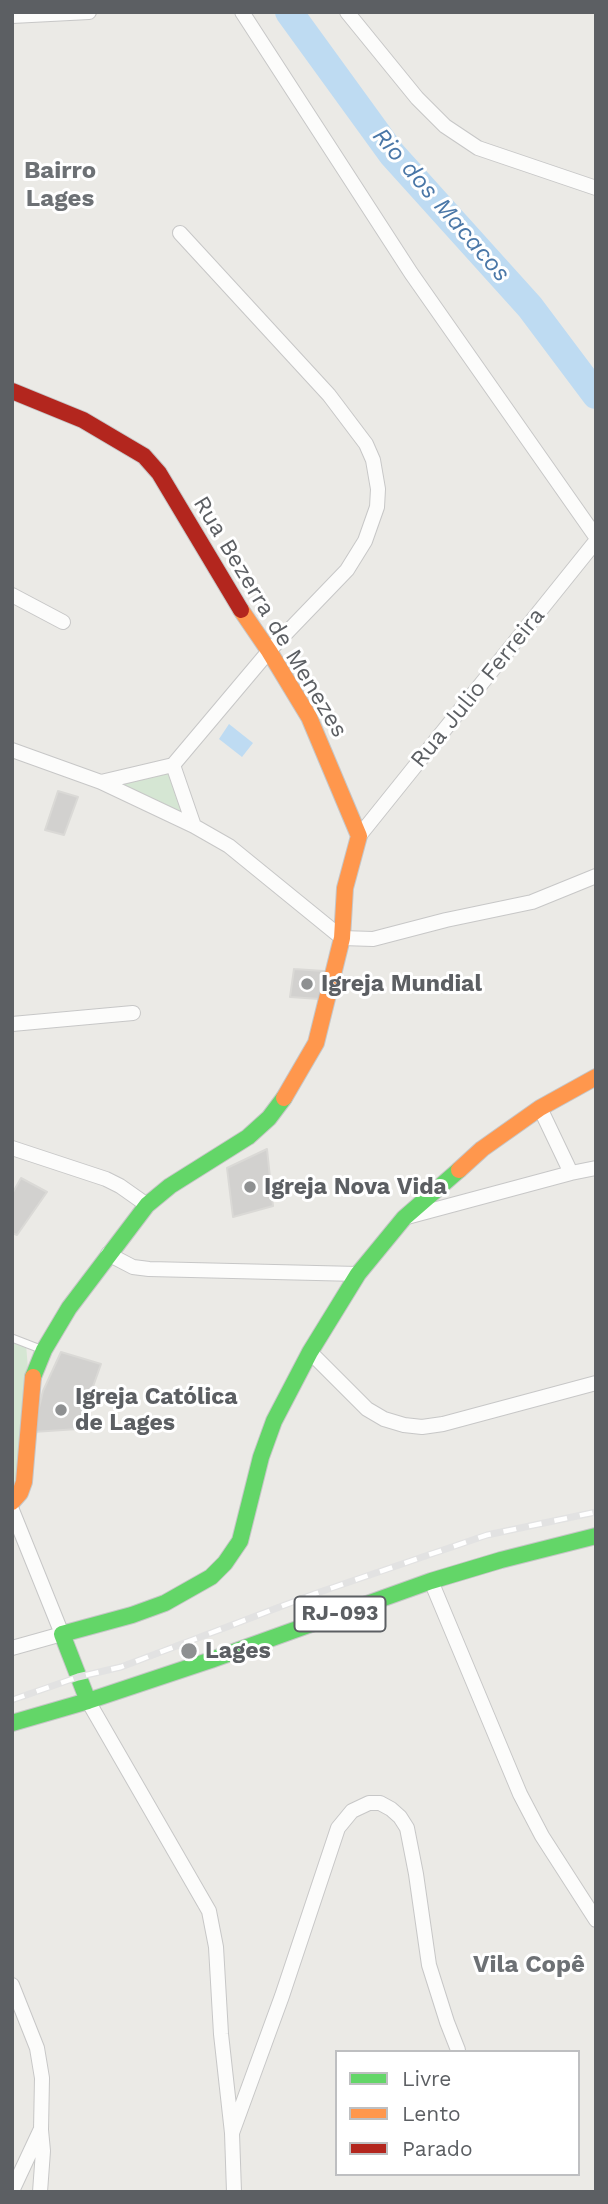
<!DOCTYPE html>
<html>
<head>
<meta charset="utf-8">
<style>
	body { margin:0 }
	#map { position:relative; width:608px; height:2204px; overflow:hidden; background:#ebeae6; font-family:"Work Sans",sans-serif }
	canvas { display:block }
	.frame { position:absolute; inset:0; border:14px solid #5c5f63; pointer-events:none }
	.legend { position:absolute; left:335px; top:2050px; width:245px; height:126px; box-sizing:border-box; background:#fff; border:2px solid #bebfc1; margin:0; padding:9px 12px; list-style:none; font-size:21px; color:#5c5f63 }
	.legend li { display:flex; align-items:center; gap:14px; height:35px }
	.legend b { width:35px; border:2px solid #bebfc1 }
</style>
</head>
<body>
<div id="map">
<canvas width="608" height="2204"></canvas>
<div class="frame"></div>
<ul class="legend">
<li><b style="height:9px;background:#63d668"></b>Livre</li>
<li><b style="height:9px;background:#ff974d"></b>Lento</li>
<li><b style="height:9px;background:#b3261e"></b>Parado</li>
</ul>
</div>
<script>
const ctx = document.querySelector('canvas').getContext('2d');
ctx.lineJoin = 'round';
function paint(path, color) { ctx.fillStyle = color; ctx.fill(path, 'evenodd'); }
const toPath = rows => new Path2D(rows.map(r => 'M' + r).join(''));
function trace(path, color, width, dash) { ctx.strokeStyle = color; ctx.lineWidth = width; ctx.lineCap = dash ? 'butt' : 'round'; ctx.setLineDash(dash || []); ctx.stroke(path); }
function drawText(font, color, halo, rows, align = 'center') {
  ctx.font = font + ' "Work Sans",sans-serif'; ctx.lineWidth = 6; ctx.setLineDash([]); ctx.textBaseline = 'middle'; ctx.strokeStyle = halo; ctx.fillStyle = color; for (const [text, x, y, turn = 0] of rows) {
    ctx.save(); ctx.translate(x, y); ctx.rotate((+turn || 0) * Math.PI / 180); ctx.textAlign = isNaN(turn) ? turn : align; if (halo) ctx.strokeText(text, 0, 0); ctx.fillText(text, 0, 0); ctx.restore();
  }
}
paint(toPath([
	[167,769,187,814,165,809,108,785],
	[12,1341,26,1344,33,1432,12,1498]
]), '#d5e6d3');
paint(toPath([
	[229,724,253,743,242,757,219,739]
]), '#bedbf2');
trace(toPath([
	[289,12,392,154,530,307,596,395]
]), '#bedbf2', 28);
const building = toPath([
	[58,791,78,797,64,835,45,830,58,791],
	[294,969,324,971,320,999,290,997,294,969],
	[267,1149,273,1206,233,1217,227,1168,267,1149],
	[21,1178,47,1192,17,1235,12,1233,12,1194,21,1178],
	[61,1352,101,1364,78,1429,33,1432,43,1391,61,1352]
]);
paint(building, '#d2d1cf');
trace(building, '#dad9d6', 2);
const lane = toPath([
	[12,1338,43,1350]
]);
const street = toPath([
	[242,12,411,273,596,537],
	[347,12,417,98,445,126,478,148,596,188],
	[12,16,89,12],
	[12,595,63,622],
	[12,750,101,782,194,826,229,846,342,938,373,939,446,920,532,902,596,876],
	[173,765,194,826],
	[101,782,173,765,269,651,347,570,365,541,377,507,378,489,373,460,366,444,329,395,180,233],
	[359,836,596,541],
	[12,1024,133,1013],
	[540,1108,571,1173],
	[12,1148,106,1179,120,1186,147,1205],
	[407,1217,571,1173,596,1168],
	[108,1254,133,1267,149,1269,358,1274],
	[310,1352,367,1409,384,1419,404,1425,422,1427,443,1424,596,1383],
	[12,1510,62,1634,12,1648],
	[431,1581,520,1794,542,1836,596,1920],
	[88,1701,209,1911,216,1947,221,2034,232,2133,234,2192],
	[12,1985,37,2048,42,2078,41,2130,43,2151,40,2192],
	[232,2133,282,1996,338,1828,352,1811,369,1803,380,1803,391,1809,400,1817,407,1828,416,1874,429,1965,447,2022,458,2050],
	[12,2191,40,2131]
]);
const fast = toPath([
	[33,1377,44,1350,69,1308,147,1205,170,1186,248,1137,269,1118,284,1098],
	[88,1701,62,1634,132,1615,165,1603,211,1577,225,1563,240,1541,261,1457,274,1421,310,1352,358,1274,404,1218,459,1170],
	[12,1723,88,1701,211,1660,431,1581,501,1560,596,1536]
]);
const slow = toPath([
	[241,610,269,651,309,717,359,836,345,888,342,938,316,1043,284,1098],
	[459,1170,482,1149,540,1108,596,1077],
	[12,1502,20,1493,24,1482,33,1377]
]);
const jam = toPath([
	[12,391,83,420,144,456,159,473,241,610]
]);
trace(lane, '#c7c7c7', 9);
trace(street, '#c7c7c7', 16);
trace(fast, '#c6c6c7', 18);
trace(slow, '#c6c6c7', 18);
trace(jam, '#c6c6c7', 18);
trace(lane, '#fcfcfb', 7);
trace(street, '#fcfcfb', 14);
trace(fast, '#63d668', 16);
trace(slow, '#ff974d', 16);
trace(jam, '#b3261e', 16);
const rail = toPath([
	[12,1700,78,1677,121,1667,314,1594,487,1535,596,1512]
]);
trace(rail, '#e2e2e2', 7);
trace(rail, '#fff', 4.5, [13]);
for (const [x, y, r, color] of [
	[307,984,7,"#8e9091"],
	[250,1187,7,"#8e9091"],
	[61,1410,7,"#8e9091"],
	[189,1651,9,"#8e9091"]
]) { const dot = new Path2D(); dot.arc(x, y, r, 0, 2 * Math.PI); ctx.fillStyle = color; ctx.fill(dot); trace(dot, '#fff', 2.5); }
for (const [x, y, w] of [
	[340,1614,91]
]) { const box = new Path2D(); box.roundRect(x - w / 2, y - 17.5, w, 35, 5); ctx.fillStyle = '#fff'; ctx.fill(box); trace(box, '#5c5f63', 2); }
drawText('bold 21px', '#5c5f63', null, [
	["RJ-093",340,1614]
]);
drawText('23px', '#5c5f63', '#fff', [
	["Rua Bezerra de Menezes",270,617,59],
	["Rua Julio Ferreira",478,688,-51]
]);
drawText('bold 23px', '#5c5f63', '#fff', [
	["Igreja Mundial",321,984],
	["Igreja Nova Vida",264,1187],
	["Igreja Católica",75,1397],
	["de Lages",75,1423],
	["Lages",205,1651]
], 'left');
drawText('bold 24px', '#6d7175', '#fff', [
	["Bairro",60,171],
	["Lages",60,199],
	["Vila Copê",529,1965]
]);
drawText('italic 24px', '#4a77a7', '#fff', [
	["Rio dos Macacos",441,205,49]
]);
</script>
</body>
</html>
